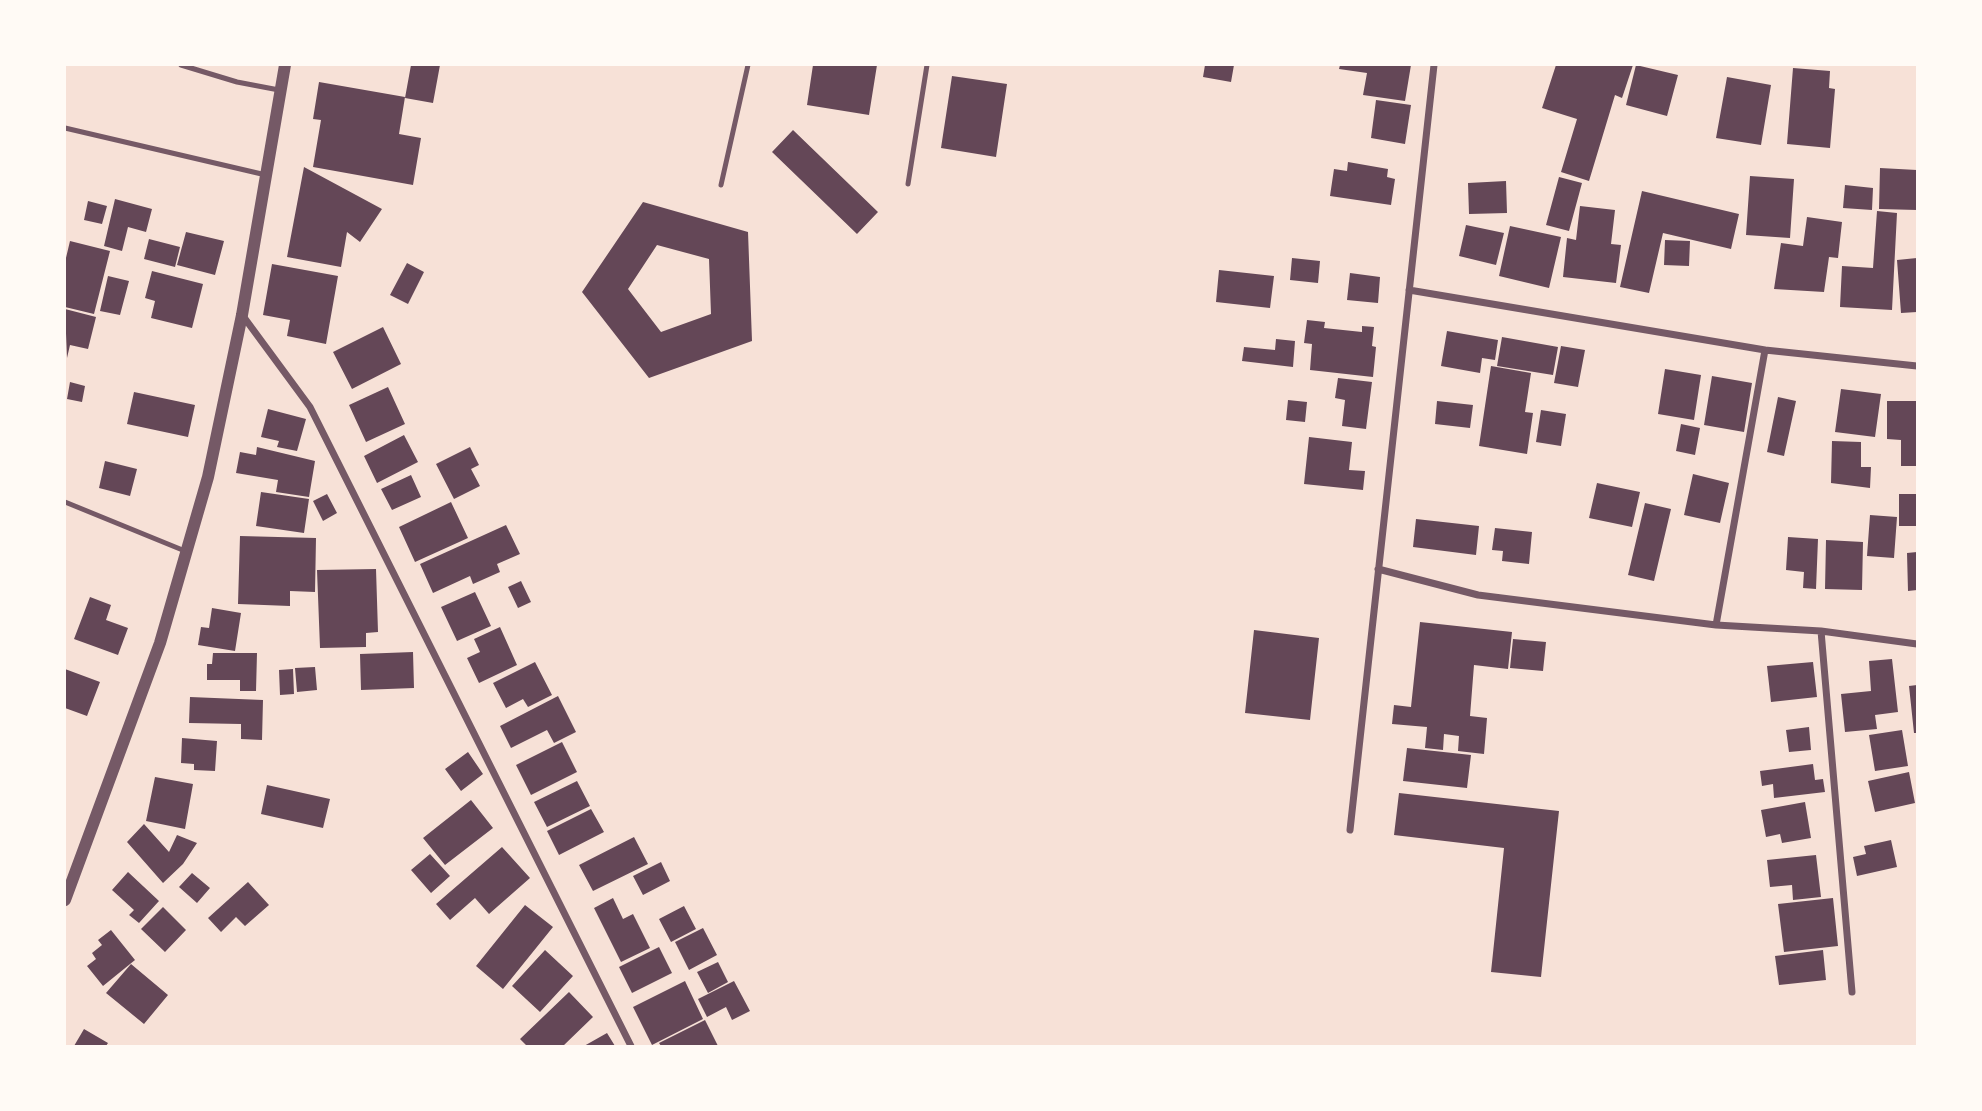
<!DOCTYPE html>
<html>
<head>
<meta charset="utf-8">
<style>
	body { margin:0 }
	#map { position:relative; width:1982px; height:1111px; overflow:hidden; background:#f7e1d7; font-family:"Exo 2",sans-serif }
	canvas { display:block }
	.frame { position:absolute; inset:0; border:66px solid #fffaf5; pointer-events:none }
</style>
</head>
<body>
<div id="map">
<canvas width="1982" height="1111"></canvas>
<div class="frame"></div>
</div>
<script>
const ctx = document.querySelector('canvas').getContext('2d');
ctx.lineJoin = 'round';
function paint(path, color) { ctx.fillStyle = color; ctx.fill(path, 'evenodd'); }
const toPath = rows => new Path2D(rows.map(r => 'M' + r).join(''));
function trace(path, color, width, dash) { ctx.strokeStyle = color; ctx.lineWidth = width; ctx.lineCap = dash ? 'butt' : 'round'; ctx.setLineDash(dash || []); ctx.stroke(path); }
paint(toPath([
	[411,65,440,65,433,103,405,98],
	[813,65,877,65,869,115,807,105],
	[1205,65,1234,65,1231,82,1203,77],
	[1340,65,1411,65,1405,101,1363,95,1367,73,1339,69],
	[1556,65,1633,65,1622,98,1615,95,1589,181,1561,172,1577,119,1542,108],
	[1636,65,1678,75,1667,116,1626,105],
	[1793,68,1830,71,1829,88,1835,89,1830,148,1787,144],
	[952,76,1007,84,996,157,941,148],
	[1727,77,1771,85,1761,145,1716,138],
	[319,82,405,97,399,134,421,138,413,185,313,167,321,120,313,119],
	[1376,100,1411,105,1405,144,1371,138],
	[793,130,878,212,857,234,772,152],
	[1348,162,1388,169,1387,177,1395,179,1391,205,1330,196,1334,169,1347,171],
	[304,167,382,209,360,242,347,232,341,267,287,257],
	[1880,168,1917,170,1917,210,1879,209],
	[1750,176,1794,179,1790,238,1746,235],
	[1559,177,1582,183,1569,231,1546,225],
	[1506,181,1507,213,1469,214,1468,183],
	[1845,185,1873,188,1872,210,1843,208],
	[1642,191,1739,214,1731,249,1663,233,1649,293,1620,287],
	[115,199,152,209,146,232,128,227,122,251,104,246],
	[88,201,107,206,102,224,84,220],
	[643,202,748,232,752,341,649,378,582,292],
	[657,245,709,259,711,314,661,332,628,289],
	[1580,206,1615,210,1611,244,1621,245,1616,283,1563,277,1567,238,1576,240],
	[1877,211,1897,213,1892,310,1840,307,1842,266,1873,268],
	[1807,217,1842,222,1838,258,1829,257,1824,292,1774,289,1781,243,1803,246],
	[1466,225,1504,233,1496,265,1459,256],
	[1510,226,1561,237,1549,288,1499,276],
	[186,232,224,241,215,275,177,265],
	[149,239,180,247,175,267,144,259],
	[1665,240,1690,241,1689,266,1664,265],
	[70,241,110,251,94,314,65,307,65,262],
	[1292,258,1320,261,1318,283,1290,280],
	[1917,258,1917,312,1901,313,1897,260],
	[407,263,424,272,408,304,390,295],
	[272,264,338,276,326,344,287,336,290,320,263,315],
	[1219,270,1274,276,1270,308,1216,302],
	[152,271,203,284,192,328,151,318,155,301,145,298],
	[1350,273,1380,277,1378,303,1347,300],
	[108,276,129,281,120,315,100,311],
	[65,309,96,317,88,349,70,345,67,358],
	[1307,320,1325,322,1324,328,1362,332,1362,326,1374,327,1372,346,1376,347,1373,377,1310,370,1312,344,1304,343],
	[383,327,401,364,352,389,333,352],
	[1447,331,1498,340,1495,360,1482,358,1480,373,1441,366],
	[1502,337,1558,347,1553,375,1497,366],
	[1276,339,1295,341,1293,367,1242,361,1244,347,1275,350],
	[1561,346,1585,350,1578,387,1554,383],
	[1491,366,1531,373,1525,412,1533,413,1527,454,1479,446],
	[1665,369,1701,375,1694,420,1658,414],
	[1712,376,1752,383,1744,432,1704,425],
	[1338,378,1372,382,1366,429,1342,426,1345,400,1335,398],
	[70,382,85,386,82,402,67,399],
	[388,387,405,424,366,442,349,405],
	[1841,389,1881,394,1875,437,1835,432],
	[134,392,195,405,188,437,127,424],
	[1778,397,1796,401,1784,456,1767,452],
	[1288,400,1307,402,1305,422,1286,420],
	[1437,401,1473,405,1470,428,1435,424],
	[1887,401,1917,401,1917,466,1901,466,1901,440,1887,439],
	[268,409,306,419,297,451,277,447,279,441,261,437],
	[1541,410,1566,414,1561,446,1536,442],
	[1681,424,1700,428,1695,455,1676,451],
	[404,435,418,462,377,483,364,456],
	[1309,437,1352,442,1349,470,1365,471,1363,490,1304,484],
	[1832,441,1861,442,1861,467,1871,467,1870,488,1831,483],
	[257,447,315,461,309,497,276,492,278,480,236,473,240,452,256,455],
	[470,447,479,465,471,469,480,486,454,499,436,464],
	[105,461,137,469,130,496,99,488],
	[1693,474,1729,483,1720,523,1684,515],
	[411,475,421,497,392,510,381,489],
	[1597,483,1640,492,1632,527,1589,518],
	[261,492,309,499,304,533,256,526],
	[327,494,337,513,323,521,313,501],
	[1899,494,1917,494,1917,526,1899,526],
	[451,502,468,538,415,562,399,527],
	[1645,503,1671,509,1654,581,1628,575],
	[1870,515,1897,517,1894,558,1867,556],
	[1416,519,1479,526,1476,555,1413,547],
	[506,525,520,554,497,564,500,572,473,584,470,576,433,593,420,564],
	[1495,528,1532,532,1529,564,1502,561,1503,551,1492,550],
	[240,536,316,538,315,592,290,591,290,606,238,604],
	[1788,537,1818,539,1816,589,1803,588,1804,572,1786,570],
	[1826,540,1863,542,1862,590,1825,589],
	[1917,552,1917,590,1908,591,1907,553],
	[376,569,378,632,366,633,366,647,320,648,317,570],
	[521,581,531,602,518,608,508,587],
	[475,592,491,626,457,641,441,607],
	[90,597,111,605,106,620,128,628,118,655,74,639],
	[212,608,241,613,235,651,198,645,201,627,209,628],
	[1420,622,1512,632,1508,669,1474,665,1470,716,1487,718,1484,754,1458,751,1459,736,1444,734,1443,750,1425,748,1427,727,1392,724,1394,705,1411,707],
	[500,627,517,665,479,683,467,658,480,652,474,639],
	[1254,630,1319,638,1310,720,1245,713],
	[1513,639,1546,642,1543,671,1510,668],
	[413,652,414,688,361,690,360,654],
	[213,653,257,653,256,691,240,691,240,680,207,680,207,664,212,664],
	[1892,659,1898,712,1875,715,1877,729,1845,732,1841,694,1871,691,1869,661],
	[535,662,552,695,528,707,523,699,506,708,493,683],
	[1813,662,1817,697,1771,702,1767,666],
	[315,667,317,690,297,692,295,668],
	[65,669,100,682,87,716,65,708],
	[293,669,294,694,280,695,279,670],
	[1917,685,1917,733,1914,733,1909,686],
	[558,696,576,732,554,743,547,730,511,748,500,726],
	[190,697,263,700,262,740,241,739,241,724,189,723],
	[1809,727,1811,750,1789,752,1786,730],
	[1902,730,1908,766,1875,771,1869,735],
	[182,738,217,741,215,771,194,770,194,764,181,763],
	[562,742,577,772,531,795,516,765],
	[1407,748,1471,755,1467,788,1403,781],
	[468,752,483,774,461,791,445,769],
	[1813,764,1815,780,1823,779,1825,792,1774,798,1773,784,1762,786,1760,771],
	[1909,772,1915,803,1875,812,1868,781],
	[155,777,193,784,185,829,146,821],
	[577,781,590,806,547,827,534,802],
	[267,785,330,799,323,828,261,814],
	[1399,793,1559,811,1541,977,1491,972,1504,848,1394,835],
	[471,800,493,828,445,865,423,838],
	[1805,802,1811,838,1782,843,1780,834,1766,837,1761,810],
	[591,809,604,832,559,855,547,831],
	[144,824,169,852,177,835,197,843,183,864,163,883,127,842],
	[634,837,648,864,593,891,579,865],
	[1891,840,1897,867,1857,876,1853,857,1866,854,1864,846],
	[502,847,530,878,489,914,475,898,450,920,436,904],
	[430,854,450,876,431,893,411,870],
	[1816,855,1821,897,1793,900,1792,885,1770,887,1767,860],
	[661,862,670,881,643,895,633,876],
	[128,872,159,901,139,923,129,915,134,910,112,890],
	[192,873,210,888,197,903,179,887],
	[248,882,269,905,245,926,236,917,221,932,208,918],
	[613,898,623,919,633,914,650,948,621,962,594,908],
	[1833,898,1838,946,1784,952,1778,904],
	[525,905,553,927,503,989,476,966],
	[684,906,696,929,671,942,659,919],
	[163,907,186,930,165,952,141,929],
	[703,928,717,955,689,970,675,942],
	[111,930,135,960,103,986,87,966,96,959,92,953,102,945,98,940],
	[659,947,672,973,632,993,619,967],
	[545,950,573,976,540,1012,512,986],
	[1823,950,1826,980,1779,985,1775,956],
	[718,962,728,982,708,993,697,972],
	[131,964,168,995,144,1024,106,993],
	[685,981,703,1019,652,1045,633,1007],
	[734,981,750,1011,732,1020,726,1007,707,1017,698,999],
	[569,992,593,1017,563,1046,527,1046,520,1039],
	[705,1020,718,1046,661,1046,659,1043],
	[84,1029,108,1043,106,1046,74,1046],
	[607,1033,615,1046,584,1046]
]), '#644757');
trace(toPath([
	[181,65,237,82,279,90],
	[65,128,266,175],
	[908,184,927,65],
	[721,185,748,65],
	[65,502,185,551]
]), '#755966', 5);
trace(toPath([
	[1409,290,1765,350,1917,366],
	[243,316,310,407,631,1046],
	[1378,569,1478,595,1716,625,1821,631,1917,644],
	[1716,625,1765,350],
	[1821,631,1852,992],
	[1350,830,1434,65]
]), '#755966', 7);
trace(toPath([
	[65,900,160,643,208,477,242,315,285,65]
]), '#755966', 12);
</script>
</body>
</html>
